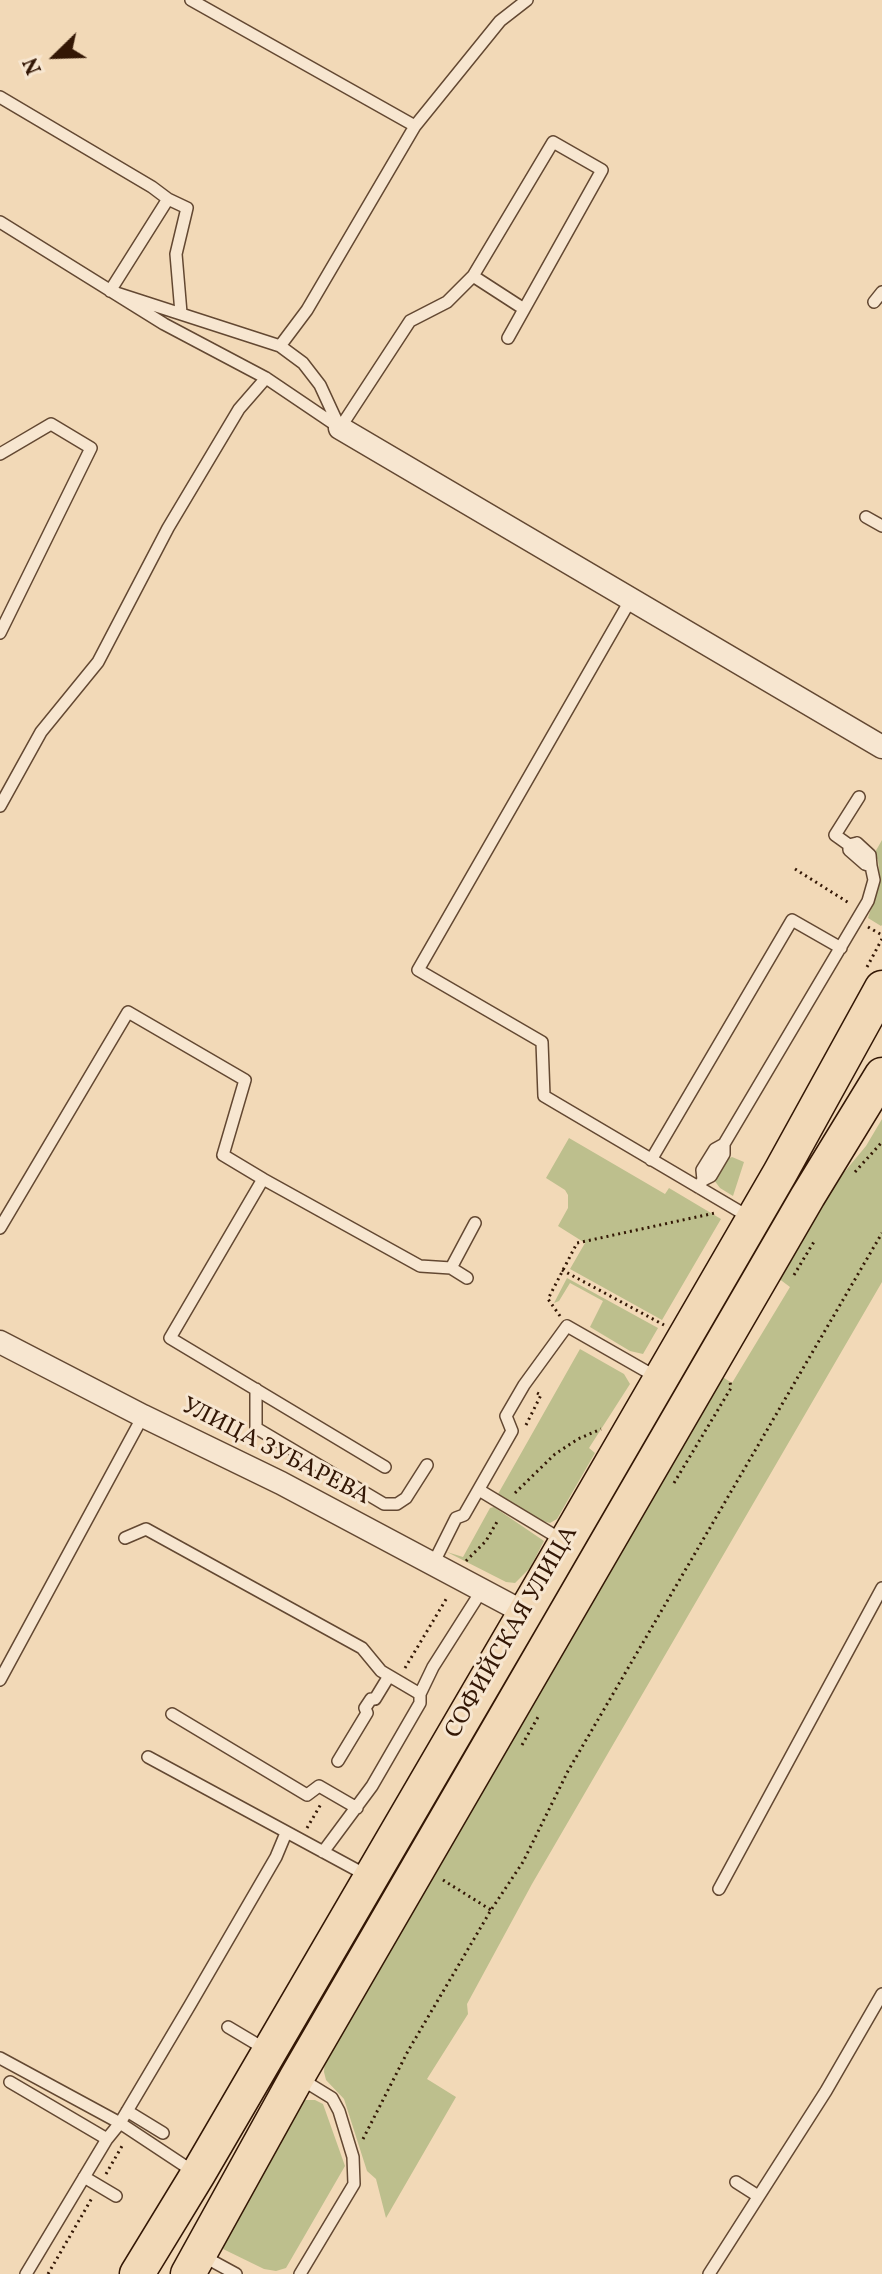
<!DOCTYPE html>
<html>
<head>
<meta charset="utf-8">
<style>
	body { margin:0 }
	#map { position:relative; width:882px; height:2274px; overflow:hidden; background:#f2d9b7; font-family:Vollkorn,serif }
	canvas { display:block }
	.north { position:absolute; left:16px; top:16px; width:80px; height:80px; -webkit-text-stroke:6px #f7e6d0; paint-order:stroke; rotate:247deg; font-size:22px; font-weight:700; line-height:32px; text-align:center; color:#331705 }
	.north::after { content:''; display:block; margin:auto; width:28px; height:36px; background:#331705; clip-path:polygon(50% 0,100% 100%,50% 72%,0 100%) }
</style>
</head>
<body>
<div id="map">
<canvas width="882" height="2274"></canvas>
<div class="north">N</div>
</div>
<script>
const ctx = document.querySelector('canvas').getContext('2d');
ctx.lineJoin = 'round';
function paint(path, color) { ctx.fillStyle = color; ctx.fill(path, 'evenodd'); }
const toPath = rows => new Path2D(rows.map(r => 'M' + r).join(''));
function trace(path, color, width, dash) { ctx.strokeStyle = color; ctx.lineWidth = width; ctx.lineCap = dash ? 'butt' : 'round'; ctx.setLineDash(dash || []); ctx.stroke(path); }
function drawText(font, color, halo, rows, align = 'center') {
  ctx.font = font + ' Vollkorn,serif'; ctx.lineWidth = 6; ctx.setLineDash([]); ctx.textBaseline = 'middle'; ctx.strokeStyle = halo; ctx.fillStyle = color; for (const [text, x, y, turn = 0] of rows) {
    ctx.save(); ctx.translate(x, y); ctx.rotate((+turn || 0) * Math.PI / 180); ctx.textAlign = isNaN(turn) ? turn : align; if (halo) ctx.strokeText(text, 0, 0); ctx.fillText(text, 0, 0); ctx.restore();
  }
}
paint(toPath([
	[882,840,882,925,881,926,868,918,880,880,878,860,874,854],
	[882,1119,882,1282,532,1884,467,2004,468,2014,427,2079,456,2097,386,2218,376,2179,367,2171,344,2099,326,2080,324,2072,325,2059,721,1376,732,1383,790,1287,778,1278,826,1194,866,1146],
	[569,1138,665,1194,669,1188,721,1219,662,1320,570,1269,585,1243,558,1226,568,1208,568,1195,565,1190,546,1178],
	[732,1157,744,1162,733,1196,720,1188,714,1180,727,1159],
	[567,1278,658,1328,643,1354,630,1351,590,1327,603,1301,570,1283,559,1301,554,1303],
	[580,1349,624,1374,630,1384,589,1448,595,1453,557,1519,550,1523,542,1521,498,1494],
	[494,1507,544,1541,530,1568,515,1583,506,1582,447,1552,463,1557,490,1508],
	[302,2100,315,2100,323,2104,345,2166,286,2268,276,2271,264,2269,221,2248]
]), '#bdbf8d');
const lane = toPath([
	[191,0,415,126],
	[0,97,152,187,168,199],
	[0,222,164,324,266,378,340,428],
	[473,276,524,309],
	[110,291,280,346,307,310,415,126,500,21,527,0],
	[110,291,168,199,187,208,176,254,181,313],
	[874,302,882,292],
	[280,346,303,363,320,385,338,424],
	[340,428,410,321,447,302,473,276,553,142,602,170,508,338],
	[0,454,51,424,91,448,0,633],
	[866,517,882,526],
	[631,599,418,970,542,1042,544,1096,749,1217],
	[0,806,41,732,98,662,168,528,239,409,266,378],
	[857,843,870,855,871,866,865,864,849,850,849,845,857,843],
	[849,845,835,835,859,797],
	[724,1144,868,901,874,880,871,866],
	[651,1160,792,920,841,948],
	[263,1179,420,1266,451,1268],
	[698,1187,703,1180,711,1176,724,1154,724,1144,715,1149,702,1170,703,1180],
	[0,1228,128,1012,245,1080,223,1155,263,1179,170,1338,385,1467],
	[467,1278,451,1268,475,1223],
	[256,1389,256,1428,384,1504,397,1504,406,1498,427,1465],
	[479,1490,562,1540],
	[125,1538,146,1529,362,1648,381,1671,420,1694],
	[433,1564,456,1518,464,1515,512,1431,506,1416,524,1385,567,1326,658,1378],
	[0,1680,143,1416],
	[172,1714,307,1795,319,1786,357,1808],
	[148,1757,366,1875],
	[338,1761,367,1713,365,1708,371,1699,375,1699,389,1676],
	[323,1852,372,1786,420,1703,420,1694,433,1667,482,1590],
	[719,1889,882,1588],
	[228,2027,265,2049],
	[0,2058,120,2123,194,2172],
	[10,2082,107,2139,26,2274],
	[127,2111,163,2133],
	[107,2139,120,2123,190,2005,276,1857,286,1833],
	[84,2177,116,2196],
	[736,2182,758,2196],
	[201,2255,236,2274],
	[300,2274,354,2184,353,2157,339,2111,332,2098,301,2079],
	[709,2274,826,2091,882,1994]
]);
const street = toPath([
	[340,428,882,747],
	[0,1342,143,1416,281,1483,525,1613]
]);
const primary = toPath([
	[137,2274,198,2174,525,1613,780,1173,882,988],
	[188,2274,297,2077,808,1196,882,1075]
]);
trace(lane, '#634832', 14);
trace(street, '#634832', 25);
trace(primary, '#331705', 37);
trace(toPath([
	[795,869,849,903],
	[868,927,882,935],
	[867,967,882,939],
	[855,1172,882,1142],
	[562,1270,664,1325],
	[794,1275,815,1240],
	[560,1316,548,1299,577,1243,715,1213],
	[526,1425,541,1395,535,1392],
	[674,1483,731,1388,730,1382],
	[515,1493,555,1454,578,1439,601,1429],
	[466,1561,486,1541,498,1520],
	[405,1668,448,1596],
	[522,1745,538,1717],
	[307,1828,321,1804],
	[443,1880,491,1910],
	[363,2139,408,2051,491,1910,523,1862,568,1771,882,1233],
	[106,2174,122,2146],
	[48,2274,92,2198]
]), '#331705', 3, [2, 4]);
trace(lane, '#f7e6d0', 11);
trace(street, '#f7e6d0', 22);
trace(primary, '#f2d9b7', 34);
drawText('24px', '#331705', '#f7e6d0', [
	["УЛИЦА ЗУБАРЕВА",275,1453,27],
	["СОФИЙСКАЯ УЛИЦА",513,1633,-60]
]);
</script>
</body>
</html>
